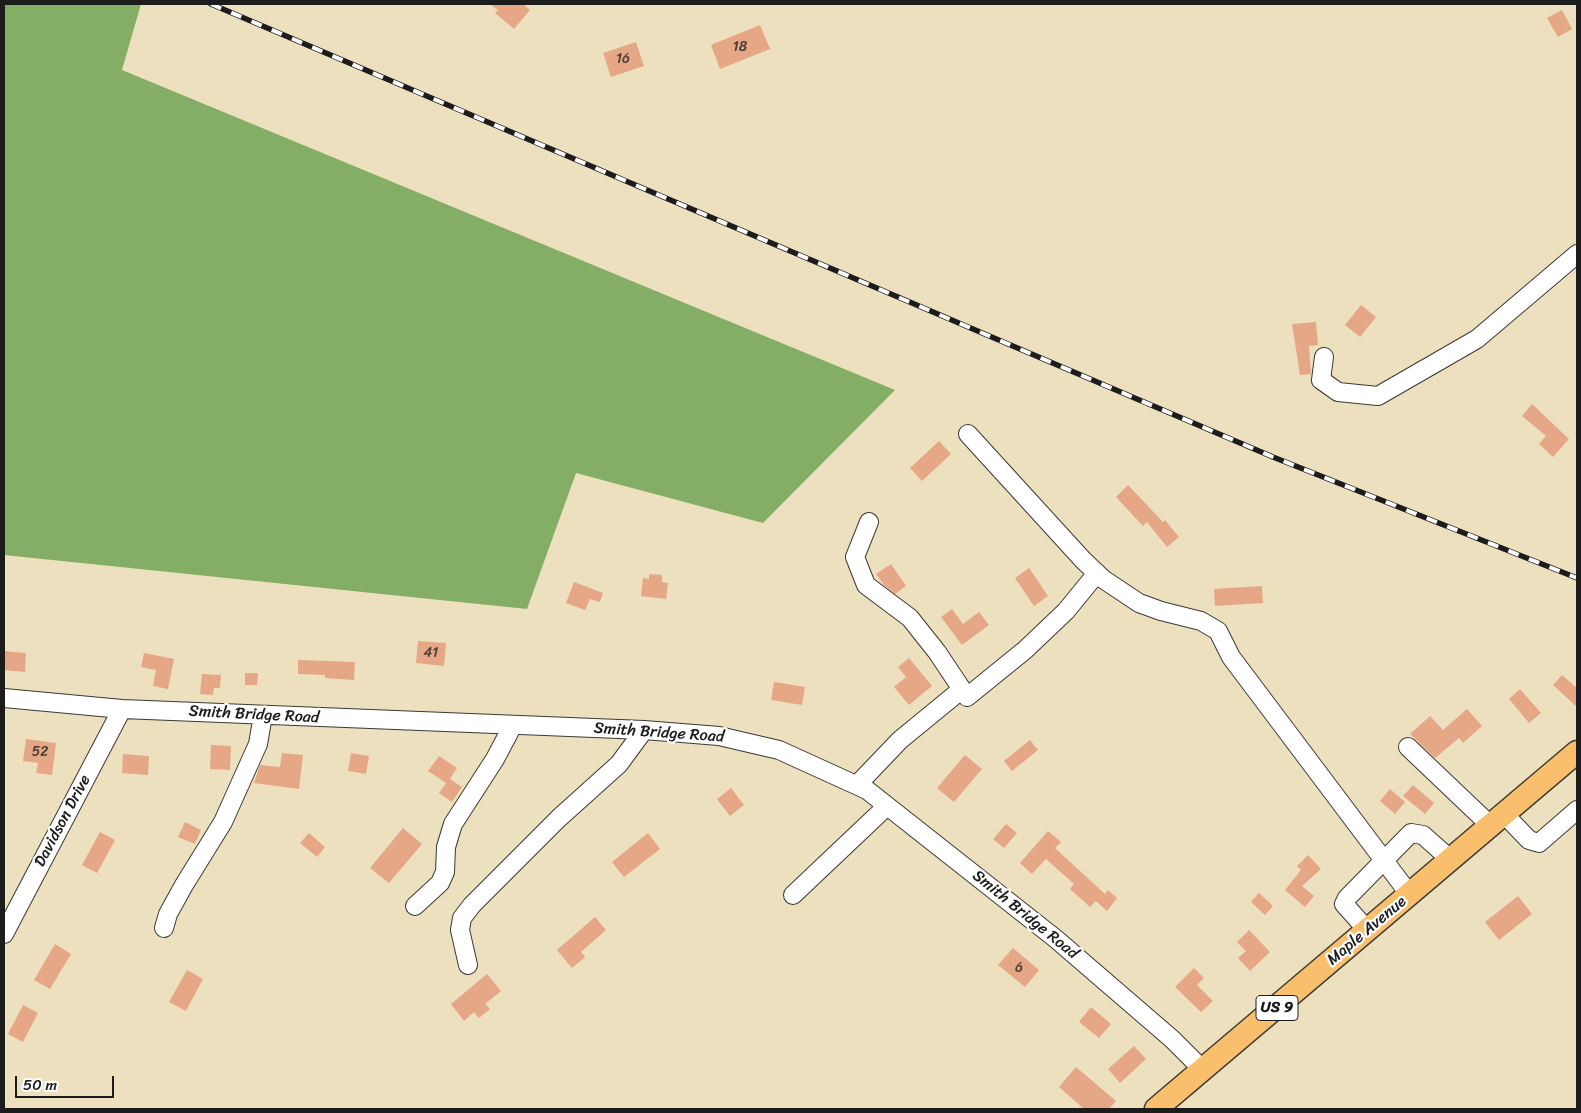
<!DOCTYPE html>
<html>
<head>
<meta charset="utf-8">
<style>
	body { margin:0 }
	#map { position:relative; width:1581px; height:1113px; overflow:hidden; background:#ede0be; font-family:Sriracha,sans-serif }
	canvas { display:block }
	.frame { position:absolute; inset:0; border:5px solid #1c1c1c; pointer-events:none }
	.scale { position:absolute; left:15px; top:1076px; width:99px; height:22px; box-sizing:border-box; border:2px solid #1c1c1c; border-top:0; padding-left:6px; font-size:15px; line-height:18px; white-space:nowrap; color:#1c1c1c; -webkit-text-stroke:4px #fff; paint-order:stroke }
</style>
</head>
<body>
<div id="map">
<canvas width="1581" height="1113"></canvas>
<div class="frame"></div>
<div class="scale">50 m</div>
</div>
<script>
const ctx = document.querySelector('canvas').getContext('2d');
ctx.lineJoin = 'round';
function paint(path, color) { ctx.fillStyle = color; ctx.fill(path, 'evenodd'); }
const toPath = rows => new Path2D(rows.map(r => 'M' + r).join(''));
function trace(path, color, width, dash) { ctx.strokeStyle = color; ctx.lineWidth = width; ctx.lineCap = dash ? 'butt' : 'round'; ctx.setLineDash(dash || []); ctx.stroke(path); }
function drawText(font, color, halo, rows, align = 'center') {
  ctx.font = font + ' Sriracha,sans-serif'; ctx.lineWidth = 4.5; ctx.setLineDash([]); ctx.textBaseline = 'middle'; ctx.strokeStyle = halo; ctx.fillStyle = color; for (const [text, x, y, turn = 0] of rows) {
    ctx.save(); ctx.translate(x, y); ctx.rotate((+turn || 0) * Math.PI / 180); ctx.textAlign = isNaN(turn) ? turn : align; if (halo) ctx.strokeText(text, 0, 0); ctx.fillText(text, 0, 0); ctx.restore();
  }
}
paint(toPath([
	[4,4,141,4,122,70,895,390,763,523,576,473,527,609,4,555]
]), '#84ae66');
paint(toPath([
	[490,4,523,4,530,10,514,29,495,13,498,10],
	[1562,10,1572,29,1558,37,1547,18],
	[760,25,770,49,720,69,711,45],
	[636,42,644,66,611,77,603,53],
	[1361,305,1376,317,1360,337,1345,325],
	[1316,322,1318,345,1309,346,1311,374,1300,375,1292,324],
	[1532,404,1569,439,1553,457,1539,444,1546,436,1522,416],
	[939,441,951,454,922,481,910,468],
	[1128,485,1163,522,1165,520,1179,537,1167,547,1147,522,1143,526,1116,497],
	[891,564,906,586,895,594,884,585,876,574],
	[1029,568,1048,596,1034,606,1015,578],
	[649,574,662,575,662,582,668,583,666,599,641,596,643,578,649,579],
	[574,582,603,593,600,602,590,599,585,610,566,603],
	[1262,586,1263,603,1215,606,1214,589],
	[952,609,963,624,979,612,989,625,962,645,941,617],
	[418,641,446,643,444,666,416,663],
	[4,651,26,653,25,672,4,670],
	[144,653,174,659,168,689,153,686,156,670,141,667],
	[909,658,932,686,909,705,894,687,906,677,898,667],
	[298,660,355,662,354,680,325,678,325,675,298,674],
	[245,673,258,673,257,685,245,685],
	[202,674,221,675,220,688,214,688,213,695,200,694],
	[1562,675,1577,688,1577,707,1553,685],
	[774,682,805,687,802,705,771,700],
	[1520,689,1541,713,1529,723,1509,699],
	[1467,709,1482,726,1463,743,1459,738,1435,758,1410,734,1430,716,1443,730],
	[26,739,56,743,52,775,36,773,38,763,23,761],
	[1030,740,1038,750,1012,771,1004,761],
	[211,745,231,746,230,770,210,769],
	[282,753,303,755,299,789,254,783,260,765,280,767],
	[351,753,369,756,366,774,348,771],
	[123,754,149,756,148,775,122,773],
	[965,755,982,769,954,802,937,788],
	[439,756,457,768,450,779,462,787,452,802,439,793,446,783,428,771],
	[1413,785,1434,803,1425,814,1403,796],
	[731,788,744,805,730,816,717,799],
	[1390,789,1405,802,1395,814,1380,801],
	[185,822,201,830,195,844,178,837],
	[1006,824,1017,833,1004,848,993,839],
	[403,828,422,844,389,883,370,868],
	[1048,831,1061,842,1055,848,1105,894,1108,890,1117,898,1107,911,1096,901,1090,907,1070,889,1074,884,1046,859,1032,874,1020,863],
	[100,832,115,840,97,873,82,865],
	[309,833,325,847,317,857,300,843],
	[648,833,660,849,624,877,612,862],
	[1308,855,1321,869,1302,886,1314,896,1305,907,1285,890,1301,870,1297,866],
	[1259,893,1273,906,1265,915,1251,902],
	[1518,896,1532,914,1499,940,1485,922],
	[595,917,606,930,581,952,585,957,572,968,557,950],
	[1249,930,1270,952,1250,971,1238,958,1246,951,1237,942],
	[55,944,71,954,50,989,34,980],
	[1013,948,1039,970,1025,987,998,965],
	[1194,968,1204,978,1197,985,1213,1001,1201,1012,1175,987],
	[187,970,203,979,186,1011,169,1002],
	[487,974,501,991,485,1004,490,1009,479,1018,474,1012,464,1021,451,1004],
	[23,1005,38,1013,23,1042,8,1034],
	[1091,1007,1111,1024,1099,1038,1079,1022],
	[1134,1046,1146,1059,1120,1083,1108,1069],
	[1076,1067,1116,1101,1109,1109,1084,1109,1059,1087]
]), '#e5a786');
const minor = toPath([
	[1324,357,1321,380,1338,392,1378,396,1477,339,1577,254],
	[968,434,1083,560,1103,579,1139,603,1161,611,1201,621,1218,631,1231,657,1410,895],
	[869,522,855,557,866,585,910,618,937,652,967,697,1025,650,1066,611,1097,573],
	[4,698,122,709,644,730,719,736,779,750,867,790,1056,939,1172,1039,1203,1070],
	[1408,747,1491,826],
	[857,785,900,740,961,690],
	[1504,814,1529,840,1539,843,1577,810],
	[793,895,887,806],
	[415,906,440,883,445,872,446,847,453,824,495,759,513,725],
	[164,928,168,914,184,885,223,822,258,744,263,715],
	[1368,931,1344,904,1347,898,1411,833,1423,835,1451,860],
	[4,934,122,709],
	[468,965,460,930,462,918,472,905,559,818,619,764,644,730]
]);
const major = toPath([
	[1156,1109,1577,752]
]);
trace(minor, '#3b3934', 20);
trace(major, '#3b3934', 25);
trace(minor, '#fff', 18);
trace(major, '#f9bf6d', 22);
const rail = toPath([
	[211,4,1273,457,1577,578]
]);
trace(rail, '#1c1c1c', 5.5);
trace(rail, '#fff', 4, [11]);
drawText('14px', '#4e3f36', null, [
	["18",740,47],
	["16",623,59],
	["41",431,653],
	["52",40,752],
	["6",1019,968]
]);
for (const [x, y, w] of [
	[1277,1008,42]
]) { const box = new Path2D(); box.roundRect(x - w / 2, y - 12.5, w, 25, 4); ctx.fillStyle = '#fff'; ctx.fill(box); trace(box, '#1c1c1c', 1); }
drawText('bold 15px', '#1c1c1c', null, [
	["US 9",1277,1008]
]);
drawText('16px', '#1c1c1c', '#fff', [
	["Smith Bridge Road",254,715,3],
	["Smith Bridge Road",659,733,4],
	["Davidson Drive",63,821,-62],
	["Smith Bridge Road",1025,915,39],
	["Maple Avenue",1367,931,-40]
]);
</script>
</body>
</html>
